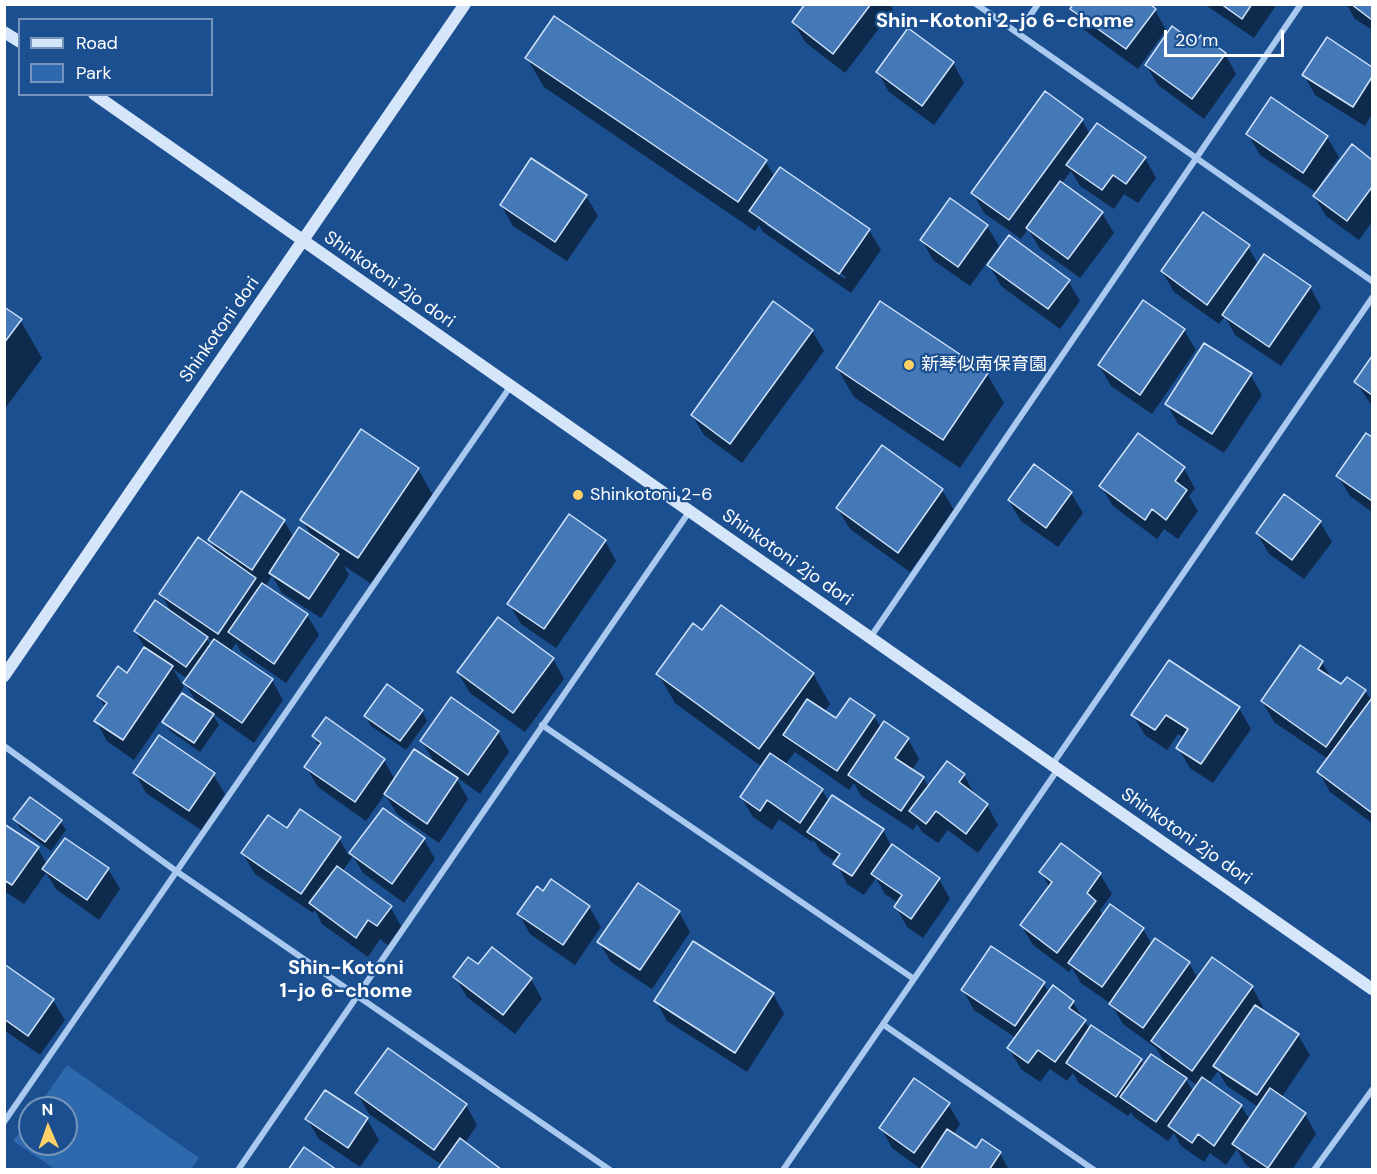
<!DOCTYPE html>
<html>
<head>
<meta charset="utf-8">
<style>
	body { margin:0 }
	#map { position:relative; width:1377px; height:1174px; overflow:hidden; background:#1b4f8f; font-family:"DM Sans",sans-serif }
	canvas { display:block }
	.frame { position:absolute; inset:0; border:6px solid #fff; pointer-events:none }
	.legend { position:absolute; left:18px; top:18px; width:195px; height:78px; box-sizing:border-box; background:#1b4f8f; border:2px solid #7695bc; margin:0; padding:8px 10px; list-style:none; font-size:18px; color:#fff }
	.legend li { display:flex; align-items:center; gap:12px; height:30px }
	.legend b { width:30px; border:2px solid #7695bc }
	.north { position:absolute; left:18px; top:1096px; width:60px; height:60px; box-sizing:border-box; background:#1b4f8f; border:2px solid #7695bc; border-radius:50%; rotate:358deg; font-size:16px; font-weight:700; line-height:24px; text-align:center; color:#fff }
	.north::after { content:''; display:block; margin:auto; width:21px; height:27px; background:#ffd166; clip-path:polygon(50% 0,100% 100%,50% 72%,0 100%) }
	.scale { position:absolute; left:1164px; top:30px; width:120px; height:27px; box-sizing:border-box; border:3px solid #fff; border-top:0; padding-left:8px; font-size:18px; line-height:21px; white-space:nowrap; color:#fff; -webkit-text-stroke:4px #1b4f8f; paint-order:stroke }
</style>
</head>
<body>
<div id="map">
<canvas width="1377" height="1174"></canvas>
<div class="frame"></div>
<ul class="legend">
<li><b style="height:8px;background:#d6e6fa"></b>Road</li>
<li><b style="height:16px;background:#2e69ad"></b>Park</li>
</ul>
<div class="north">N</div>
<div class="scale">20 m</div>
</div>
<script>
const ctx = document.querySelector('canvas').getContext('2d');
ctx.lineJoin = 'round';
function paint(path, color) { ctx.fillStyle = color; ctx.fill(path, 'evenodd'); }
const toPath = rows => new Path2D(rows.map(r => 'M' + r).join(''));
function trace(path, color, width, dash) { ctx.strokeStyle = color; ctx.lineWidth = width; ctx.lineCap = dash ? 'butt' : 'round'; ctx.setLineDash(dash || []); ctx.stroke(path); }
function drawText(font, color, halo, rows, align = 'center') {
  ctx.font = font + ' "DM Sans","Noto Sans JP",sans-serif'; ctx.lineWidth = 4.5; ctx.setLineDash([]); ctx.textBaseline = 'middle'; ctx.strokeStyle = halo; ctx.fillStyle = color; for (const [text, x, y, turn = 0] of rows) {
    ctx.save(); ctx.translate(x, y); ctx.rotate((+turn || 0) * Math.PI / 180); ctx.textAlign = isNaN(turn) ? turn : align; if (halo) ctx.strokeText(text, 0, 0); ctx.fillText(text, 0, 0); ctx.restore();
  }
}
paint(toPath([
	[67,1065,199,1158,191,1169,55,1169,13,1141,30,1118,30,1144,66,1144,66,1108,37,1108]
]), '#2e69ad');
paint(toPath([
	[807,4,890,4,893,10,845,73,805,42,793,22],
	[1204,4,1277,4,1254,38],
	[1347,4,1372,4,1372,30,1354,18],
	[1072,9,1155,10,1166,30,1138,69,1083,29],
	[1327,39,1372,69,1372,114,1365,126,1315,95,1304,75],
	[1225,54,1236,74,1204,119,1158,85,1146,65],
	[527,58,765,161,775,177,869,230,881,250,851,293,763,232,759,225,755,231,544,87],
	[766,221,846,277,845,279,766,225],
	[953,63,964,83,934,125,889,92,878,72],
	[1082,120,1090,135,1145,158,1156,178,1138,203,1124,194,1114,209,1080,186,1071,171,1061,184,1102,213,1114,233,1080,278,1040,249,1028,229,1021,239,984,213,973,193],
	[1248,134,1327,137,1339,157,1321,183,1323,185,1352,146,1372,162,1372,222,1359,240,1326,216,1314,196,1317,193,1260,155],
	[586,196,598,216,567,261,513,226,501,205],
	[987,226,999,246,970,286,933,260,922,240],
	[1248,247,1258,264,1310,287,1321,307,1281,366,1235,335,1225,316,1219,324,1174,292,1162,271],
	[989,265,1068,281,1080,301,1060,329,1001,286],
	[4,309,20,320,42,358,4,410],
	[1184,330,1196,350,1152,414,1111,386,1099,365],
	[812,331,824,351,742,463,704,435,692,415],
	[1372,359,1372,406,1356,382],
	[837,368,987,374,1004,403,960,468,854,397],
	[1250,374,1262,395,1224,453,1178,424,1167,404],
	[1366,435,1372,439,1372,512,1350,496,1338,476],
	[882,447,942,490,954,510,910,572,850,529,838,509],
	[1184,468,1195,489,1189,496,1198,511,1178,539,1164,529,1157,539,1113,506,1101,486],
	[418,469,435,499,375,586,344,566,349,575,321,618,282,593,272,576,265,587,307,615,319,635,286,683,241,652,236,643,230,652,272,680,283,700,254,743,212,713,219,725,200,752,170,731,164,722,198,705,185,683,188,679,173,669,184,687,134,760,107,741,96,721,105,708,99,696,127,675,145,648,135,631,173,615,161,594,217,552,210,540,241,493,284,521,294,538,313,538,302,520],
	[206,637,214,642,211,646],
	[1071,493,1083,513,1058,547,1021,521,1009,501],
	[1320,522,1332,542,1304,579,1269,554,1257,533],
	[605,541,616,561,556,648,521,624,509,604],
	[721,607,813,674,830,704,824,712,836,720,874,716,881,728,908,739,919,759,912,770,923,778,929,787,964,775,975,795,987,805,998,825,978,853,948,830,938,843,922,832,917,824,913,830,861,796,854,783,849,790,795,752,785,765,822,790,829,802,883,830,891,846,939,879,950,899,923,938,907,927,896,907,898,903,885,894,876,878,864,895,847,884,836,862,821,852,813,839,812,842,779,819,772,830,753,817,741,797,762,767,675,703,658,674,703,632],
	[553,659,564,679,525,732,470,693,458,673],
	[1169,662,1239,708,1251,729,1213,783,1190,768,1178,748,1184,738,1178,734,1167,750,1145,735,1133,715],
	[1322,662,1332,680,1342,686,1365,691,1372,701,1372,823,1330,792,1319,772,1328,759,1274,722,1262,701],
	[422,711,427,721,406,750,371,726,366,716],
	[498,732,509,752,480,794,455,776,468,799,439,843,397,814,385,794,366,821,318,787,306,767,320,747,314,737,384,760,395,780,436,766,422,741],
	[135,773,213,774,225,794,201,830,146,793],
	[383,810,424,839,435,859,404,903,363,873,353,856,342,872,391,908,402,928,389,946,380,939,368,957,322,924,315,910,313,913,255,874,243,854,287,830,339,838,349,856],
	[15,819,60,821,66,830,51,851,20,828],
	[4,825,38,848,47,865,65,840,108,869,120,889,99,920,56,889,46,873,24,904,4,891],
	[1041,872,1100,874,1112,894,1100,910,1103,916,1143,929,1152,945,1156,940,1189,963,1198,979,1252,987,1263,1007,1261,1011,1298,1035,1310,1055,1281,1098,1305,1114,1316,1134,1292,1170,1253,1170,1245,1164,1237,1149,1226,1165,1210,1153,1204,1162,1181,1146,1174,1133,1168,1141,1134,1117,1131,1112,1128,1116,1079,1083,1073,1073,1067,1081,1050,1069,1040,1082,1021,1069,1009,1049,1016,1038,974,1010,963,990,1043,983,1049,993,1073,1002,1090,1030,1141,1060,1144,1066,1167,1066,1156,1048,1123,1024,1111,1004,1081,983,1072,968,1069,972,1033,945,1021,925,1050,888],
	[1218,1071,1227,1086,1258,1107,1250,1120,1241,1106,1209,1083],
	[1184,1076,1198,1086,1193,1092,1191,1088],
	[551,881,589,907,601,927,575,965,530,934,519,914,543,893],
	[679,912,690,932,652,989,611,962,599,942],
	[4,966,53,1000,65,1020,40,1055,4,1030],
	[478,967,531,979,542,999,515,1034,467,997,455,977],
	[773,994,784,1014,747,1072,667,1021,656,1001],
	[357,1093,466,1105,477,1125,465,1143,442,1165,369,1114],
	[948,1104,960,1124,953,1135,977,1150,1000,1153,1009,1170,922,1170,892,1148,881,1128],
	[307,1119,367,1119,379,1140,360,1167,319,1139]
]), '#0007');
const building = toPath([
	[805,4,871,4,833,54,792,22,805,4],
	[1073,4,1150,4,1156,9,1126,49,1070,9,1073,4],
	[1221,4,1252,4,1242,19,1221,4],
	[1351,4,1372,4,1372,20,1351,4],
	[554,16,767,160,738,202,525,58,554,16],
	[1172,26,1195,43,1201,35,1226,53,1192,99,1145,65,1172,26],
	[908,28,954,62,922,106,876,72,908,28],
	[1327,37,1372,67,1372,77,1353,107,1302,75,1327,37],
	[1045,91,1083,119,1009,220,971,193,1045,91],
	[1271,97,1328,136,1303,173,1246,134,1271,97],
	[1097,123,1146,157,1126,184,1113,175,1102,190,1066,165,1097,123],
	[1352,144,1372,160,1372,187,1347,221,1313,196,1352,144],
	[531,158,587,195,555,242,500,205,531,158],
	[780,167,870,229,839,274,749,211,780,167],
	[1060,181,1103,212,1068,259,1026,228,1060,181],
	[950,198,988,225,958,267,920,240,950,198],
	[1203,212,1250,245,1207,305,1161,271,1203,212],
	[1009,235,1070,280,1048,309,987,265,1009,235],
	[1264,254,1311,286,1269,347,1222,315,1264,254],
	[1143,300,1185,329,1140,395,1098,365,1143,300],
	[773,301,813,330,730,444,691,415,773,301],
	[880,301,988,373,943,440,836,368,880,301],
	[4,307,22,319,4,343,4,307],
	[1204,343,1252,373,1212,434,1165,404,1204,343],
	[1372,356,1372,395,1354,382,1372,356],
	[361,429,419,468,358,558,300,520,361,429],
	[1138,433,1185,467,1175,481,1187,490,1166,520,1152,509,1145,520,1099,486,1138,433],
	[1366,433,1372,437,1372,501,1336,476,1366,433],
	[882,445,943,489,898,553,836,508,882,445],
	[1034,464,1072,492,1046,528,1008,500,1034,464],
	[241,491,285,520,252,570,208,540,241,491],
	[1284,494,1321,521,1292,560,1256,533,1284,494],
	[569,514,606,540,544,629,507,604,569,514],
	[299,527,339,554,309,599,269,573,299,527],
	[198,537,256,578,218,634,159,594,198,537],
	[262,583,308,614,274,664,228,632,262,583],
	[155,600,208,637,186,667,134,631,155,600],
	[721,605,814,673,759,749,656,674,693,623,702,630,721,605],
	[498,617,554,658,513,713,457,672,498,617],
	[214,639,273,679,242,723,183,683,214,639],
	[1300,645,1323,661,1318,669,1341,684,1347,677,1366,690,1326,747,1261,701,1300,645],
	[144,647,173,666,123,740,94,721,107,703,97,696,118,666,127,673,144,647],
	[1169,660,1240,707,1201,764,1176,748,1188,729,1166,715,1155,730,1131,715,1169,660],
	[387,684,423,710,400,741,364,716,387,684],
	[182,693,214,714,194,743,162,722,182,693],
	[451,697,499,731,468,775,420,741,451,697],
	[850,698,875,715,837,771,783,735,807,699,836,718,850,698],
	[1372,698,1372,813,1317,772,1372,698],
	[326,717,385,759,355,802,304,767,321,743,312,736,326,717],
	[884,721,909,738,895,758,924,777,901,811,848,775,884,721],
	[159,735,215,773,189,811,133,773,159,735],
	[414,749,458,778,427,824,384,794,414,749],
	[770,753,823,789,800,823,767,800,760,811,740,797,770,753],
	[947,761,965,774,959,782,988,804,966,834,936,811,926,824,909,811,947,761],
	[832,795,884,829,852,876,833,864,840,854,807,832,832,795],
	[30,797,62,820,45,842,13,819,30,797],
	[383,808,425,838,392,884,349,853,383,808],
	[300,809,341,837,301,894,241,853,268,815,287,828,300,809],
	[4,824,39,847,12,885,4,880,4,824],
	[65,838,109,868,87,900,42,869,65,838],
	[1061,843,1101,873,1087,893,1096,901,1057,953,1020,925,1052,882,1039,872,1061,843],
	[892,844,940,878,911,919,894,907,902,895,871,874,892,844],
	[337,866,392,906,377,926,368,920,356,938,309,903,337,866],
	[551,879,590,906,563,945,517,914,537,886,543,891,551,879],
	[638,883,680,911,640,970,597,942,638,883],
	[1110,904,1144,928,1102,987,1068,963,1110,904],
	[1155,938,1190,962,1143,1028,1109,1004,1155,938],
	[693,941,774,993,735,1053,654,1001,693,941],
	[991,946,1045,982,1015,1026,961,990,991,946],
	[492,947,532,978,503,1015,453,977,468,957,478,964,492,947],
	[1212,957,1253,986,1192,1071,1151,1041,1212,957],
	[4,964,54,999,28,1036,4,1019,4,964],
	[1053,985,1074,1001,1069,1008,1086,1020,1055,1062,1038,1050,1028,1063,1007,1048,1053,985],
	[1255,1005,1299,1034,1257,1095,1213,1066,1255,1005],
	[1091,1025,1142,1059,1116,1097,1066,1063,1091,1025],
	[388,1048,467,1104,434,1150,355,1093,388,1048],
	[1151,1054,1187,1078,1156,1122,1120,1097,1151,1054],
	[1202,1077,1242,1105,1214,1146,1198,1134,1192,1143,1168,1126,1202,1077],
	[914,1078,950,1103,914,1153,879,1128,914,1078],
	[1270,1088,1306,1113,1268,1168,1232,1144,1270,1088],
	[325,1090,368,1118,348,1148,305,1119,325,1090],
	[947,1129,976,1148,982,1139,1001,1152,989,1170,920,1170,947,1129],
	[460,1138,502,1170,437,1170,460,1138],
	[304,1147,337,1170,288,1170,304,1147]
]);
paint(building, '#4478b7');
trace(building, '#cfe3fa', 1.5);
trace(toPath([
	[976,4,1372,281],
	[1018,33,1038,4],
	[870,638,1301,4],
	[542,725,914,979],
	[4,746,176,871,610,1170],
	[1052,765,1372,298],
	[884,1025,1094,1170],
	[4,1122,510,387],
	[238,1170,689,512],
	[783,1170,1058,769],
	[1314,1170,1372,1090]
]), '#a9c9ee', 6);
trace(toPath([
	[4,32,20,42],
	[94,94,1372,989],
	[4,676,465,4]
]), '#d6e6fa', 12);
for (const [x, y, r, color] of [
	[909,365,6,"#ffd166"],
	[578,495,6,"#ffd166"]
]) { const dot = new Path2D(); dot.arc(x, y, r, 0, 2 * Math.PI); ctx.fillStyle = color; ctx.fill(dot); trace(dot, '#1b4f8f', 2); }
drawText('18px', '#fff', '#1b4f8f', [
	["Shinkotoni 2jo dori",389,280,35],
	["Shinkotoni dori",220,330,-55],
	["Shinkotoni 2jo dori",787,558,35],
	["Shinkotoni 2jo dori",1186,837,35]
]);
drawText('18px', '#fff', '#1b4f8f', [
	["新琴似南保育園",921,365],
	["Shinkotoni 2-6",590,495]
], 'left');
drawText('bold 20px', '#fff', '#1b4f8f', [
	["Shin-Kotoni 2-jo 6-chome",1005,22],
	["Shin-Kotoni",346,969],
	["1-jo 6-chome",346,992]
]);
</script>
</body>
</html>
